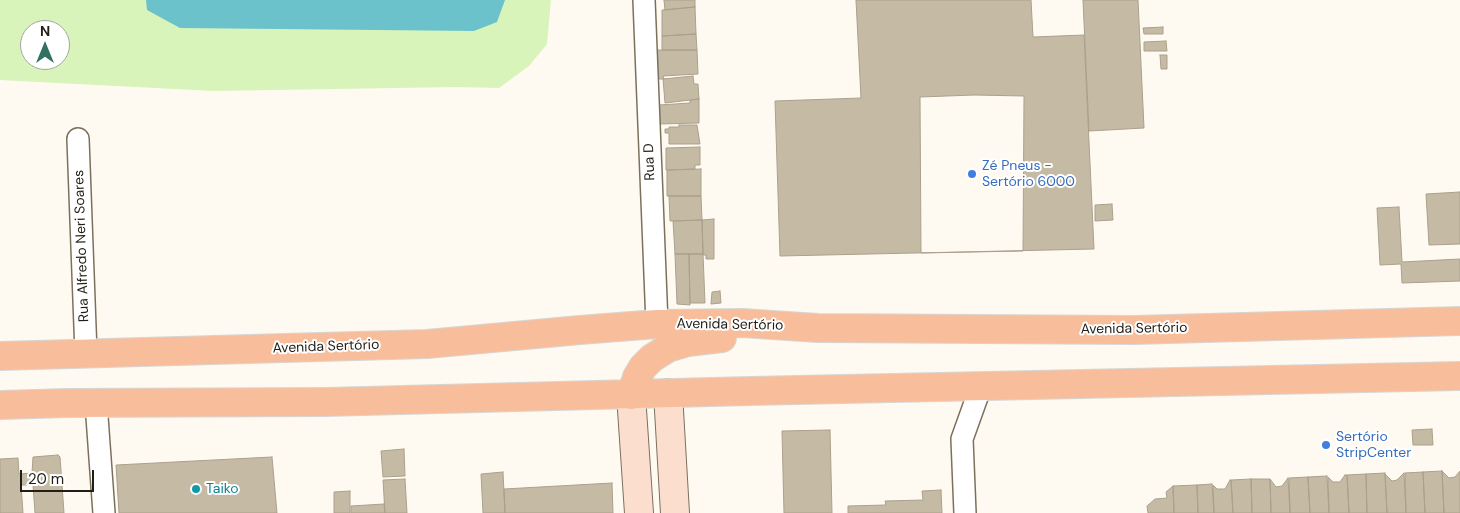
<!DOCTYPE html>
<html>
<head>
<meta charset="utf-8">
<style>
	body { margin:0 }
	#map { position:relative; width:1460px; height:513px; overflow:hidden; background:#fffaf1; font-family:"DM Sans",sans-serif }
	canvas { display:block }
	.north { position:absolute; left:20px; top:20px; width:50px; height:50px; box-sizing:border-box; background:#fff; border:1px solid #a7a5a1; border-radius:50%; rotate:0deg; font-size:14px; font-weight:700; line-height:20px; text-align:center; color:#221e15 }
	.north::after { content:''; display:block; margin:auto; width:18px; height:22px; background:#31715f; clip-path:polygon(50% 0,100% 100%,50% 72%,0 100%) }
	.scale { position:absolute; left:20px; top:470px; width:74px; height:22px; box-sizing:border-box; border:2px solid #221e15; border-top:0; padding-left:6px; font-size:15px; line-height:18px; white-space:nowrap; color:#221e15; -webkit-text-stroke:4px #fff; paint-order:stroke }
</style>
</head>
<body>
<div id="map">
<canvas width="1460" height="513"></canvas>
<div class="north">N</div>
<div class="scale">20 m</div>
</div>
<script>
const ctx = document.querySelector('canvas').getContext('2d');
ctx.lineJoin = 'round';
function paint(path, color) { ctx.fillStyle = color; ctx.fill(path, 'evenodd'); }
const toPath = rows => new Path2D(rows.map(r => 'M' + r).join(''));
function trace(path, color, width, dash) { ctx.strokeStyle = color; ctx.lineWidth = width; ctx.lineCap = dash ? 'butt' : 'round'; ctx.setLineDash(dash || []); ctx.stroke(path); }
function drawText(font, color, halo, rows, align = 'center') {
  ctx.font = font + ' "DM Sans",sans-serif'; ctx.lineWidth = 4; ctx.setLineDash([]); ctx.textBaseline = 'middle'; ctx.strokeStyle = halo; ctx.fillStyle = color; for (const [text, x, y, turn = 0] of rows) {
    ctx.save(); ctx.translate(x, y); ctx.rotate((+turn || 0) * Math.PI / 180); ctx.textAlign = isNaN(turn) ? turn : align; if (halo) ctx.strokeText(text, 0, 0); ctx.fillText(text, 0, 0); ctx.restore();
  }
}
paint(toPath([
	[0,0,551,0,547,44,529,66,499,88,457,87,213,91,0,80],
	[30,30,60,30,60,60,30,60]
]), '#d8f4bb');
paint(toPath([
	[146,0,505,0,497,22,474,31,180,28,147,10]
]), '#6bc2ca');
const building = toPath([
	[664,0,695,0,695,7,665,10,664,0],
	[856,0,1031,0,1033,37,1084,35,1094,249,780,256,775,101,861,98,856,0],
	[1083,0,1138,0,1144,128,1089,131,1083,0],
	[695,7,696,34,662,36,662,10,695,7],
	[1163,27,1163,34,1144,34,1143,28,1163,27],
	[696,34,697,50,662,50,662,36,696,34],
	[1166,41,1167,51,1144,51,1144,42,1166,41],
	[657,50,697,50,698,74,663,76,664,79,658,79,657,50],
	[1160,55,1167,55,1167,69,1161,69,1160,55],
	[693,76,694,84,698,84,699,99,665,103,663,79,693,76],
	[974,95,1024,96,1023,251,921,253,920,97,974,95],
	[699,99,699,123,660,124,659,105,690,103,690,100,699,99],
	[679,125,697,125,700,144,669,144,669,133,665,133,665,129,669,129,669,127,679,127,679,125],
	[700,147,700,165,695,165,695,169,666,170,666,148,700,147],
	[701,169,701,196,667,196,667,170,701,169],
	[1460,192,1460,244,1429,245,1426,194,1460,192],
	[669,196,701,196,702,220,670,221,669,196],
	[1112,204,1113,220,1095,221,1095,205,1112,204],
	[1399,207,1402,262,1460,259,1460,281,1402,283,1401,264,1380,265,1377,208,1399,207],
	[714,219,714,259,706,259,706,255,703,255,702,220,714,219],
	[702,220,703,254,675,254,673,221,702,220],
	[675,254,689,254,690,305,677,304,675,254],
	[689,254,703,254,705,303,690,303,689,254],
	[720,291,721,303,711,304,712,292,720,291],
	[1432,429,1433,445,1413,445,1412,430,1432,429],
	[830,430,832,513,784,513,782,431,830,430],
	[404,449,405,476,383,477,381,451,404,449],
	[58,455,60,457,64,513,35,513,33,485,21,485,23,513,0,513,0,459,18,458,19,474,32,473,33,457,58,455],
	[272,457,277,513,119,513,116,465,272,457],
	[1442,471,1444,513,1425,513,1423,472,1442,471],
	[1442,471,1449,478,1455,477,1460,471,1460,513,1444,513,1442,471],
	[503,472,505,513,483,513,481,474,503,472],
	[1423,472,1425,513,1406,513,1405,473,1423,472],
	[1385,473,1387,513,1367,513,1366,474,1385,473],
	[1404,473,1406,513,1387,513,1385,474,1392,481,1397,480,1404,473],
	[1366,474,1367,513,1349,513,1347,475,1366,474],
	[1345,475,1347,475,1349,513,1329,513,1328,477,1333,482,1340,482,1345,475],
	[1327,476,1329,513,1310,513,1308,477,1327,476],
	[1308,477,1310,513,1290,513,1289,478,1308,477],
	[1288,478,1290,513,1271,513,1270,479,1276,487,1282,486,1288,478],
	[405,479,407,513,385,513,383,480,405,479],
	[1251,479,1252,513,1233,513,1231,480,1251,479],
	[1251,479,1270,479,1271,513,1252,513,1251,479],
	[1230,480,1231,480,1233,513,1214,513,1213,485,1217,489,1225,489,1230,480],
	[612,483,613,513,505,513,504,489,612,483],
	[1212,484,1214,513,1198,513,1197,485,1212,484],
	[1197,485,1198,513,1174,513,1173,486,1197,485],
	[1173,486,1174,513,1148,513,1147,506,1155,499,1167,498,1166,492,1173,486],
	[941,490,942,513,848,513,848,506,886,505,885,501,923,500,922,491,941,490],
	[350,491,350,513,334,513,334,492,350,491],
	[384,504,385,513,351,513,351,506,384,504]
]);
paint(building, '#c5baa4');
trace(building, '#aba08b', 1);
const street = toPath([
	[644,0,657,324],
	[78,139,86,354],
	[96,403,104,513],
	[965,513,962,439,981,386]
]);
const secondary = toPath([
	[668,393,675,513],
	[631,395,639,513]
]);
const primary = toPath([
	[0,356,427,344,580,330,657,324,742,323,818,328,1134,330,1460,321],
	[631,395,637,377,643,367,652,358,668,348,688,342,722,338],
	[0,405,68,403,325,402,750,391,1460,376]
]);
trace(street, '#7b705c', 24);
trace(secondary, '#7b705c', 30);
trace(primary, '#d7d6d5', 30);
trace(street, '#fff', 21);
trace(secondary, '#fbdece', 28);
trace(primary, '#f8be9c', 28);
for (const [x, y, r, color] of [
	[972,174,5,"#3f7fe0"],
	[1326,445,5,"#3f7fe0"],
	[196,489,5,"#0f9aa8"]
]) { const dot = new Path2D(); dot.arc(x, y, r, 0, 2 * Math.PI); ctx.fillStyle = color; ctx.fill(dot); trace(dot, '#fff', 2); }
drawText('14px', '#221e15', '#fff', [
	["Rua D",650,162,-92],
	["Rua Alfredo Neri Soares",82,246,-92],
	["Avenida Sertório",730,325,1],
	["Avenida Sertório",1134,329,-1],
	["Avenida Sertório",326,347,-2]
]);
drawText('14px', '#366cbe', '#fff', [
	["Zé Pneus -",982,166],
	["Sertório 6000",982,182],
	["Sertório",1336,437],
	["StripCenter",1336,453]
], 'left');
drawText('14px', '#0d838f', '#fff', [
	["Taiko",206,489]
], 'left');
</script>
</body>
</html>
